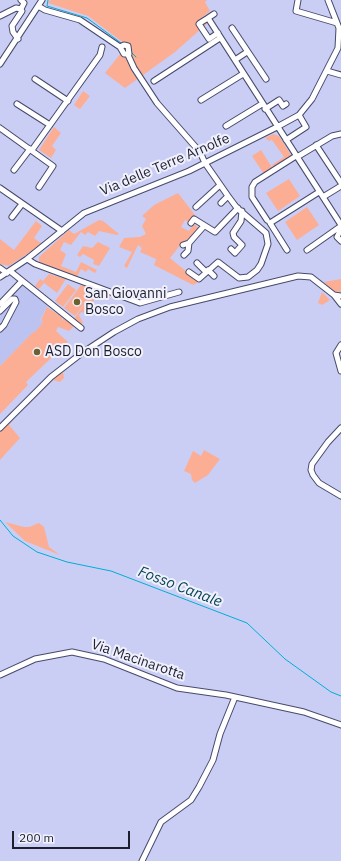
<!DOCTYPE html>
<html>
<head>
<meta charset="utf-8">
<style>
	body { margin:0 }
	#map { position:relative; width:341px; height:861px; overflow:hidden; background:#cacef5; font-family:"IBM Plex Sans",sans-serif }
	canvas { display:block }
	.scale { position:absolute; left:12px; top:831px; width:118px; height:18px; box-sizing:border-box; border:2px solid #1e1f2e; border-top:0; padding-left:5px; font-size:12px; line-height:14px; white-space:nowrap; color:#1e1f2e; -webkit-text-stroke:3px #f0f1fd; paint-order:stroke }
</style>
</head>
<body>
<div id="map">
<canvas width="341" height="861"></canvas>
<div class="scale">200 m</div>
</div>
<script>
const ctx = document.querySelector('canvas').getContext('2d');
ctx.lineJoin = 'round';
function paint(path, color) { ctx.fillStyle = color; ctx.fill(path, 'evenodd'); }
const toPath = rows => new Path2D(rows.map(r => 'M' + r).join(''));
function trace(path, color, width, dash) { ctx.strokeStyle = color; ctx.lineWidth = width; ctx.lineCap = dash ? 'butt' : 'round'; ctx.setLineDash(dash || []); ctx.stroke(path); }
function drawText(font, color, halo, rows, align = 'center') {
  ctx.font = font + ' "IBM Plex Sans",sans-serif'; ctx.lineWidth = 4; ctx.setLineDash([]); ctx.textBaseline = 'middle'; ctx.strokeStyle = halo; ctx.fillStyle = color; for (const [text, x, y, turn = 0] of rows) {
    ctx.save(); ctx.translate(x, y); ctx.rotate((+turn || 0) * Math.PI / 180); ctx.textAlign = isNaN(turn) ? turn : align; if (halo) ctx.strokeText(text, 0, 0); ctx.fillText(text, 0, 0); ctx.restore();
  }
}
paint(toPath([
	[24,284,48,304,47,307,40,320,43,322,35,333,33,332,0,366,0,308]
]), '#bdc3f0');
paint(toPath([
	[50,0,207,0,205,2,210,11,198,21,210,21,175,52,125,88,105,73,121,53,126,57,130,56,131,46,121,41,88,16,48,3],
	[83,91,90,96,80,109,74,105],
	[54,127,61,133,52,146,56,150,51,158,39,150],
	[273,134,279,136,291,155,274,168,272,165,284,157,272,140,269,141,265,138],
	[261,150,273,169,264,174,252,156],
	[289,179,300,196,278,211,266,193],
	[178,193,195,215,188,222,185,220,181,227,189,231,194,224,199,228,187,242,182,243,170,258,199,282,193,285,154,265,156,259,140,252,142,248,138,245,127,268,124,266,132,252,119,247,124,238,140,237,146,234,142,226,146,219,142,216,154,205],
	[307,207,319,225,297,240,285,222],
	[99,220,103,221,119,234,117,235,99,231,95,236,88,232,85,235,81,232,71,245,64,242,60,250,66,254,61,266,76,272,81,262,97,270,95,273,88,269,86,272,81,269,77,277,39,263,39,257,69,230,74,234],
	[36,221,42,226,34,238,42,244,9,266,0,264,0,239,14,250],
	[98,242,110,248,99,266,93,264,94,260,83,254,80,257,77,255,83,246,92,248],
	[49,274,66,279,57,293,44,283,39,289,35,286,40,279,43,281],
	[341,279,341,292,333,291,324,282],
	[68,284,76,290,63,307,55,301],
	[81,285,111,295,109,299,98,296,83,313,81,312,79,315,83,323,81,324,74,319,91,295,75,316,64,308],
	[322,292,330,300,322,305,318,303],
	[47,307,62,317,62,321,64,317,75,325,69,331,58,327,56,331,68,342,26,382,28,385,0,414,0,366,33,332,35,332,43,322,41,320],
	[63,372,64,378,60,382,53,380,25,408,26,405,52,379],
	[12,419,13,420,9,425,20,438,0,460,0,432],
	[204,450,220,459,208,475,195,483,192,480,191,474,184,471,193,451,201,456],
	[5,522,24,527,29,527,39,523,44,527,49,547,60,555,25,541]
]), '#fcae94');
trace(toPath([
	[48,0,47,6,87,18,121,43],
	[132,53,136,57],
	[0,520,13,536,37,552,67,562,111,571,247,623,285,659,331,692,341,696]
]), '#00aed2', 1);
const minor = toPath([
	[298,0,296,11,337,23],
	[38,6,45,10,80,20,120,47,124,54,129,54,128,46,124,45,120,47],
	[21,9,24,3,21,0],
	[0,16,16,8,21,9,22,11,12,26,13,32,18,39],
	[208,18,214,14],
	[232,28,266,79],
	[218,33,209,39,199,24,200,23,208,18,341,225],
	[128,55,134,68,157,103,200,152,205,163,228,196,237,208,266,233,268,244,261,264,257,270,248,277,239,278,218,262,199,279,189,272],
	[235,60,247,52],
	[0,64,42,0],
	[327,71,341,75],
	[35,79,68,101],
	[154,81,220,38],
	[201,100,243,74],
	[17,104,50,125],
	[265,109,279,100,283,106,286,104],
	[226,126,262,104],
	[0,128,53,166,39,187],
	[286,140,306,127,299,115],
	[316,145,341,183],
	[32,150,100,55,102,47],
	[297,157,332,136,341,134],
	[14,170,30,149],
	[0,188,62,231],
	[323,197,341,186],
	[221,203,228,196],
	[196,207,220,185],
	[12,217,22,204],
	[267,220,252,197,252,187,255,182,296,156],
	[191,223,194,219,215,232,238,208],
	[341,229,337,237,341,241],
	[183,245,189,243],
	[231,249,235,253,242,245,234,237,233,233,241,221,242,211],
	[287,250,270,223,319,192],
	[307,250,341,226],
	[184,255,188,251,189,243,204,226],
	[27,259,35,264,140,303,179,292],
	[197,263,206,272],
	[0,268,7,273],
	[208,270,214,276],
	[10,271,81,328],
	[0,277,27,259,84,213,189,171,277,127,299,115,312,99,338,48,339,28,328,0],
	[334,295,341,304],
	[0,304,22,281],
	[0,311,12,299,15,299,16,302,4,325,0,329],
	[341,345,336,353,341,371],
	[0,428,51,377,82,353,114,332,138,319,170,307,298,276,311,277,334,295,341,296],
	[341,428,328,442,312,464,311,470,313,475,319,483,341,496],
	[0,675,35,659,72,652,104,659,177,688,226,695,304,712,341,725],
	[142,861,161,822,191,800,199,787,213,760,220,734,235,697]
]);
trace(minor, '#474a6a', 7);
trace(minor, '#fff', 5);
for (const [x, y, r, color] of [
	[77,302,4,"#6a612e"],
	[37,352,4,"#6a612e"]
]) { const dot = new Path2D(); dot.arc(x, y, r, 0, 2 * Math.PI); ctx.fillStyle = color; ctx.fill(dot); trace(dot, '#f0f1fd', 1.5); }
drawText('14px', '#1e1f2e', '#f0f1fd', [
	["Via delle Terre Arnolfe",165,165,-23],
	["Via Macinarotta",138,660,19]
]);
drawText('14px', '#1e1f2e', '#f0f1fd', [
	["San Giovanni",85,294],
	["Bosco",85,310],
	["ASD Don Bosco",45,352]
], 'left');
drawText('italic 15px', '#054453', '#f0f1fd', [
	["Fosso Canale",180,587,21]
]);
</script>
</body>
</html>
